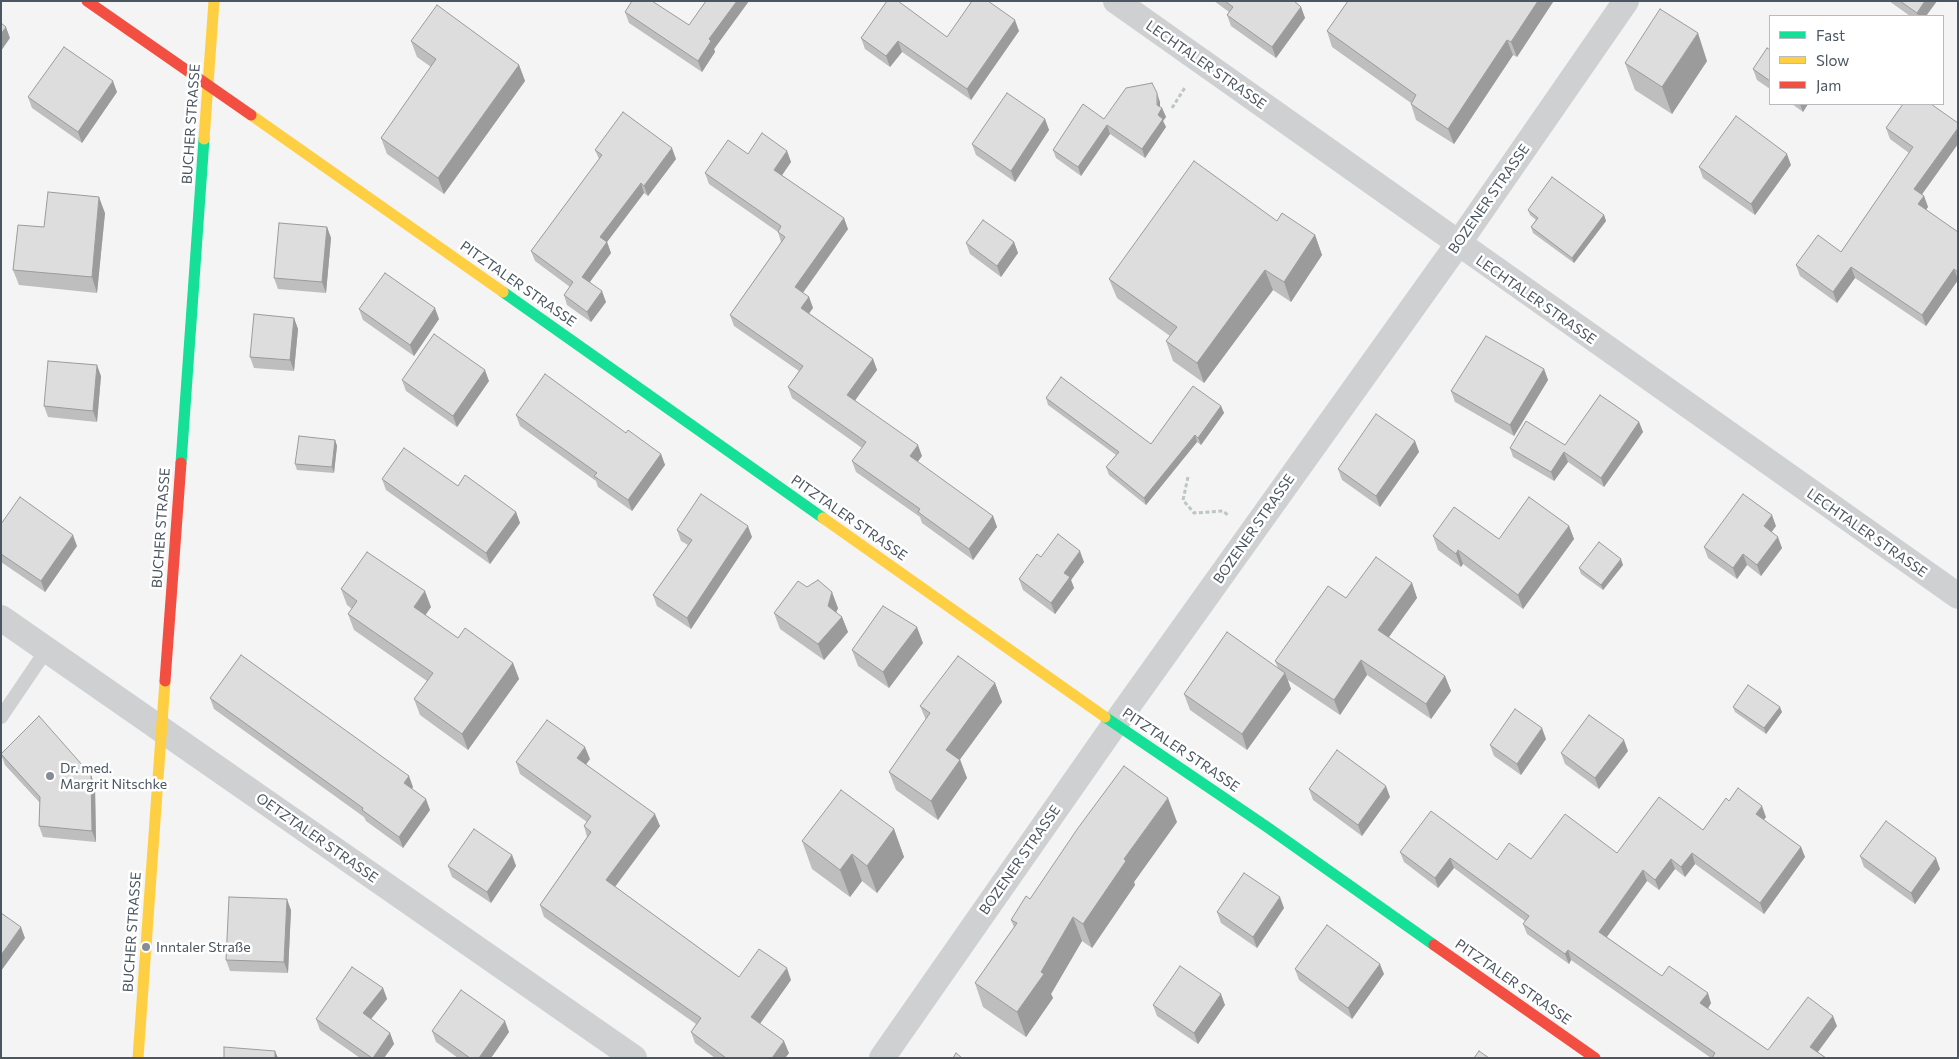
<!DOCTYPE html>
<html>
<head>
<meta charset="utf-8">
<style>
	body { margin:0 }
	#map { position:relative; width:1959px; height:1059px; overflow:hidden; background:#f4f4f4; font-family:Commissioner,sans-serif }
	canvas { display:block }
	.frame { position:absolute; inset:0; border:2px solid #4a5661; pointer-events:none }
	.legend { position:absolute; left:1769px; top:15px; width:175px; height:90px; box-sizing:border-box; background:#fff; border:1px solid #b7bbc0; margin:0; padding:6px 9px; list-style:none; font-size:15px; color:#4a5661 }
	.legend li { display:flex; align-items:center; gap:10px; height:25px }
	.legend b { width:25px; border:1px solid #b7bbc0 }
</style>
</head>
<body>
<div id="map">
<canvas width="1959" height="1059"></canvas>
<div class="frame"></div>
<ul class="legend">
<li><b style="height:6px;background:#16e098"></b>Fast</li>
<li><b style="height:6px;background:#ffcf43"></b>Slow</li>
<li><b style="height:6px;background:#f24e42"></b>Jam</li>
</ul>
</div>
<script>
const ctx = document.querySelector('canvas').getContext('2d');
ctx.lineJoin = 'round';
const toPath = rows => new Path2D(rows.map(r => 'M' + r).join(''));
function trace(path, color, width, dash) { ctx.strokeStyle = color; ctx.lineWidth = width; ctx.lineCap = dash ? 'butt' : 'round'; ctx.setLineDash(dash || []); ctx.stroke(path); }
function paint(path, color) { ctx.fillStyle = color; ctx.fill(path, 'evenodd'); }
function drawText(font, color, halo, rows, align = 'center') {
  ctx.font = font + ' Commissioner,sans-serif'; ctx.lineWidth = 5; ctx.setLineDash([]); ctx.textBaseline = 'middle'; ctx.strokeStyle = halo; ctx.fillStyle = color; for (const [text, x, y, turn = 0] of rows) {
    ctx.save(); ctx.translate(x, y); ctx.rotate((+turn || 0) * Math.PI / 180); ctx.textAlign = isNaN(turn) ? turn : align; if (halo) ctx.strokeText(text, 0, 0); ctx.fillText(text, 0, 0); ctx.restore();
  }
}
trace(toPath([
	[1172,108,1186,86],
	[1188,477,1183,500,1194,513,1223,511,1229,516]
]), '#bcc7c4', 3, [4, 2.5]);
trace(toPath([
	[1,717,47,649]
]), '#ced0d2', 14);
trace(toPath([
	[1116,1,1958,596],
	[1,618,634,1058],
	[882,1058,1115,724,1458,244,1626,1]
]), '#ced0d2', 26);
trace(toPath([
	[503,292,823,518],
	[181,463,204,139],
	[1105,717,1267,827,1434,945]
]), '#16e098', 11);
trace(toPath([
	[251,115,503,292],
	[204,139,214,1],
	[823,518,1105,717],
	[138,1058,165,681]
]), '#ffcf43', 11);
trace(toPath([
	[87,1,251,115],
	[165,681,181,463],
	[1434,945,1595,1058]
]), '#f24e42', 11);
paint(toPath([
	[706,1,749,1,714,49,715,52,702,72,629,23,625,12,689,25],
	[1214,1,1294,1,1301,7,1305,18,1276,58,1231,26,1227,15,1229,12],
	[1348,1,1553,1,1553,2,1517,57,1513,55,1454,144,1416,120,1411,104,1411,103,1332,47,1327,31],
	[1889,1,1937,1,1926,16,1910,16],
	[1019,31,971,100,902,52,890,67,865,49,861,38,947,37],
	[411,41,519,65,525,81,444,194,387,154,381,138,431,67,417,57],
	[1770,50,1770,89,1757,80,1753,69],
	[1707,61,1672,114,1635,90,1625,63],
	[117,92,82,143,32,108,28,97],
	[1160,102,1160,107,1162,108,1166,117,1163,121,1166,127,1145,158,1110,134,1081,176,1056,158,1053,150,1104,119],
	[1792,104,1808,104,1803,112],
	[1903,104,1922,194,1924,196,1928,207,1926,210,1958,232,1958,280,1926,326,1855,278,1837,303,1800,276,1796,265,1841,252,1909,153,1890,139,1886,128],
	[1045,119,1049,130,1015,182,976,155,972,144],
	[595,150,676,159,648,196,644,193,607,242,611,253,590,282,606,302,591,322,567,305,564,295,570,287,535,261,531,251,599,159],
	[787,151,791,162,782,175,848,229,803,293,809,297,813,308,809,313,873,359,877,370,855,400,922,456,917,462,993,516,997,527,973,560,922,523,920,517,856,472,852,461,862,448,792,398,788,387,799,371,734,326,730,315,781,242,778,232,709,184,705,173,748,154],
	[1791,165,1755,215,1703,178,1699,167],
	[1528,210,1604,215,1606,221,1574,263,1533,233,1531,227,1536,220,1530,215],
	[105,213,97,293,19,285,13,270,44,227],
	[1277,221,1315,235,1322,255,1291,302,1273,290,1204,383,1173,361,1166,341,1170,336,1117,298,1109,279],
	[327,227,331,238,326,293,278,289,274,278],
	[1014,242,1018,253,1001,277,970,254,966,243],
	[359,309,439,319,414,356,363,320],
	[294,318,298,329,294,371,254,368,250,357],
	[1544,369,1548,380,1514,436,1455,402,1451,391],
	[101,376,97,422,48,417,44,406],
	[402,380,489,381,457,427,406,391],
	[1046,398,1151,444,1221,406,1224,413,1201,445,1197,442,1146,505,1109,475,1106,467,1116,455,1048,405],
	[516,415,626,433,661,454,665,465,632,511,598,487,596,481,520,426],
	[1639,422,1643,432,1604,487,1568,462,1554,481,1513,457,1510,448,1565,445],
	[335,440,337,446,334,473,297,470,295,464],
	[1415,441,1419,452,1380,507,1342,480,1338,469],
	[382,479,458,486,516,512,520,523,490,564,386,490],
	[1,524,77,546,45,592,1,562],
	[1569,526,1574,539,1523,609,1463,564,1461,567,1438,550,1433,536,1499,539],
	[1776,526,1771,532,1782,548,1761,576,1747,565,1737,579,1708,558,1704,547],
	[677,530,752,537,691,629,657,606,653,595,688,545,681,541],
	[1041,557,1084,562,1071,580,1074,588,1055,614,1023,590,1019,579],
	[1623,565,1603,590,1581,574,1579,568],
	[1412,583,1417,598,1389,637,1445,676,1451,691,1431,719,1367,675,1340,715,1288,680,1291,689,1247,750,1190,710,1184,694,1278,668,1275,661,1346,598],
	[807,587,838,608,836,612,842,617,848,632,824,660,780,629,774,613],
	[341,589,431,607,425,615,458,638,513,663,519,679,468,750,420,715,414,699,427,681,354,630,348,614,352,609,347,605],
	[923,643,889,688,858,666,852,650],
	[995,683,1002,702,960,759,967,778,938,820,896,790,889,772,926,720,920,706],
	[210,698,413,787,412,789,430,810,403,848,366,821,364,817,214,709],
	[1733,707,1782,712,1766,734,1735,712],
	[1546,739,1521,775,1494,756,1490,745],
	[1628,751,1599,789,1565,764,1561,753],
	[1,754,91,775,95,786,96,842,43,837,39,826,40,803,5,765],
	[590,759,586,764,660,826,615,887,739,977,791,980,760,1024,789,1053,785,1058,715,1058,695,1043,691,1032,696,1024,544,917,540,905,587,837,584,826,587,822,520,774,516,762],
	[1309,789,1390,797,1362,836,1313,800],
	[1729,801,1766,817,1763,820,1801,847,1805,857,1764,914,1695,864,1685,877,1675,869,1659,890,1647,881,1607,937,1662,976,1711,1003,1708,1009,1768,1050,1837,1026,1818,1052,1826,1058,1711,1058,1571,960,1569,964,1527,934,1523,924,1525,921,1454,868,1438,888,1404,862,1400,852,1497,860,1531,859,1617,853,1703,830],
	[1177,822,1134,882,1135,885,1092,948,1082,941,1051,994,1053,998,1026,1037,983,1007,975,983,1014,927,1011,920,1030,899],
	[894,829,904,857,877,893,862,881,850,897,812,869,802,841],
	[512,855,516,866,491,903,452,877,448,866],
	[1860,856,1940,869,1915,904,1864,867],
	[1284,908,1257,948,1221,923,1217,912],
	[291,910,288,973,230,971,226,960],
	[1295,969,1384,974,1352,1019,1299,980],
	[383,988,387,999,371,1019,390,1033,394,1044,384,1058,360,1058,320,1030,316,1019],
	[1153,1005,1225,1005,1198,1044,1157,1016],
	[432,1031,509,1032,491,1058,458,1058,436,1042]
]), '#bebebf');
paint(toPath([
	[737,1,749,1,714,49,715,52,702,72,698,61,709,39],
	[1538,1,1553,2,1517,57,1511,42],
	[1925,1,1937,1,1926,16,1918,16,1917,13],
	[1301,7,1305,18,1276,58,1272,47],
	[1015,20,1019,31,971,100,967,89],
	[6,27,10,38,1,51,1,34],
	[1698,33,1707,61,1672,114,1662,87],
	[1507,40,1513,55,1454,144,1448,129],
	[898,41,902,52,890,67,886,56],
	[519,65,525,81,444,194,438,178],
	[113,81,117,92,82,143,78,132],
	[1157,93,1160,102,1160,111,1162,108,1166,117,1163,121,1166,127,1145,158,1142,149,1158,115],
	[1800,104,1808,104,1803,112],
	[1045,119,1049,130,1015,182,1011,171],
	[1107,125,1110,134,1081,176,1078,167],
	[1958,128,1958,144,1918,200,1914,189],
	[672,148,676,159,648,196,644,186],
	[787,151,791,162,778,181,774,170],
	[1787,154,1791,165,1755,215,1751,204],
	[641,183,644,193,607,242,611,253,586,287,582,277,600,237],
	[1924,196,1928,207,1922,215,1918,204],
	[99,197,105,213,97,293,92,277],
	[1604,215,1606,221,1574,263,1572,258],
	[844,218,848,229,799,298,795,287],
	[327,227,331,238,326,293,322,282],
	[1315,235,1322,255,1291,302,1284,282],
	[1014,242,1018,253,1001,277,997,266],
	[1851,267,1855,278,1837,303,1833,292],
	[1954,269,1958,280,1926,326,1922,315],
	[1265,270,1273,290,1204,383,1197,363],
	[602,291,606,302,591,322,587,312],
	[809,297,813,308,805,319,801,308],
	[435,308,439,319,414,356,410,345],
	[294,318,298,329,294,371,290,360],
	[873,359,877,370,851,406,847,395],
	[97,365,101,376,97,422,93,411],
	[1544,369,1548,380,1514,436,1510,425],
	[485,370,489,381,457,427,453,416],
	[1221,406,1224,413,1201,445,1198,438],
	[1639,422,1643,432,1604,487,1601,478],
	[1195,435,1197,442,1146,505,1144,498],
	[335,440,337,446,334,473,332,467],
	[1415,441,1419,452,1380,507,1376,496],
	[918,445,922,456,914,467,910,456],
	[1564,452,1568,462,1554,481,1551,472],
	[661,454,665,465,632,511,628,500],
	[516,512,520,523,490,564,486,553],
	[1772,515,1776,526,1768,537,1764,526],
	[993,516,997,527,973,560,969,549],
	[748,526,752,537,691,629,687,618],
	[1569,526,1574,539,1523,609,1518,595],
	[73,535,77,546,45,592,41,581],
	[1778,537,1782,548,1761,576,1757,565],
	[1458,550,1463,564,1461,567,1456,554],
	[1080,551,1084,562,1071,580,1074,588,1055,614,1051,603,1064,573],
	[1743,554,1747,565,1737,579,1733,568],
	[1621,559,1623,565,1603,590,1601,585],
	[1412,583,1417,598,1383,645,1378,630],
	[425,591,431,607,420,623,414,607],
	[832,592,838,608,833,621,828,606],
	[842,617,848,632,824,660,818,644],
	[917,627,923,643,889,688,883,672],
	[1361,660,1367,675,1340,715,1334,700],
	[513,663,519,679,468,750,462,734],
	[1285,673,1291,689,1247,750,1242,734],
	[1445,676,1451,691,1431,719,1426,704],
	[995,683,1002,702,953,769,946,750],
	[1780,707,1782,712,1766,734,1764,728],
	[1542,728,1546,739,1521,775,1517,764],
	[1624,740,1628,751,1599,789,1595,778],
	[585,747,590,759,582,770,577,758],
	[960,760,967,778,938,820,931,801],
	[91,775,95,786,96,842,92,831],
	[409,776,413,787,408,794,404,783],
	[1386,786,1390,797,1362,836,1358,825],
	[1168,798,1177,822,1134,882,1135,885,1092,948,1083,924,1124,859],
	[426,799,430,810,403,848,399,837],
	[1762,806,1766,817,1760,825,1756,814],
	[655,814,660,826,611,892,606,880],
	[894,829,904,857,877,893,867,866],
	[1801,847,1805,857,1764,914,1760,903],
	[1692,853,1695,864,1685,877,1681,867],
	[852,854,862,881,850,897,840,870],
	[512,855,516,866,491,903,487,892],
	[1450,858,1454,868,1438,888,1435,878],
	[1936,858,1940,869,1915,904,1911,893],
	[1671,859,1675,869,1659,890,1655,880],
	[1643,870,1647,881,1603,942,1599,932],
	[1280,897,1284,908,1257,948,1253,937],
	[287,899,291,910,288,973,284,962],
	[1073,917,1082,941,1051,994,1053,998,1026,1037,1017,1012],
	[21,927,25,938,1,971,1,955],
	[1568,950,1571,960,1569,964,1565,954],
	[1380,964,1384,974,1352,1019,1348,1008],
	[787,968,791,980,756,1029,751,1017],
	[383,988,387,999,367,1024,363,1013],
	[1708,993,1711,1003,1704,1014,1700,1003],
	[1221,994,1225,1005,1198,1044,1194,1033],
	[1833,1016,1837,1026,1814,1057,1810,1047],
	[505,1021,509,1032,491,1058,479,1058],
	[390,1033,394,1044,384,1058,373,1058],
	[784,1041,789,1053,785,1058,772,1058],
	[275,1051,278,1058,275,1058]
]), '#9b9b9b');
const building = toPath([
	[632,1,652,1,689,25,706,1,737,1,709,39,711,41,698,61,625,12,632,1],
	[887,1,898,1,947,37,972,1,988,1,1015,20,967,89,898,41,886,56,861,38,887,1],
	[1225,1,1294,1,1301,7,1272,47,1227,15,1233,7,1225,1],
	[1348,1,1538,1,1511,42,1507,40,1448,129,1411,104,1416,95,1327,31,1348,1],
	[1900,1,1925,1,1917,13,1900,1],
	[437,5,519,65,438,178,381,138,436,59,411,41,437,5],
	[1660,9,1698,33,1662,87,1625,63,1660,9],
	[1,23,6,27,1,34,1,23],
	[64,47,113,81,78,132,28,97,64,47],
	[1767,48,1770,50,1770,81,1753,69,1767,48],
	[1152,83,1157,93,1157,105,1162,108,1158,115,1163,119,1142,149,1107,125,1078,167,1053,150,1083,104,1104,119,1126,88,1152,83],
	[1007,93,1045,119,1011,171,972,144,1007,93],
	[1903,104,1931,104,1958,123,1958,128,1914,189,1924,196,1918,204,1958,232,1958,272,1954,269,1922,315,1851,267,1833,292,1796,265,1818,235,1841,252,1913,147,1886,128,1903,104],
	[623,112,672,148,644,186,641,183,600,237,607,242,582,277,602,291,587,312,564,295,573,282,531,251,602,155,595,150,623,112],
	[1736,116,1787,154,1751,204,1699,167,1736,116],
	[762,133,787,151,774,170,844,218,795,287,809,297,801,308,873,359,847,395,918,445,910,456,993,516,969,549,918,512,920,509,852,461,866,442,788,387,803,366,730,315,785,237,778,232,781,226,705,173,728,140,748,154,762,133],
	[1194,161,1277,221,1282,213,1315,235,1284,282,1265,270,1197,363,1166,341,1177,327,1109,279,1194,161],
	[1552,177,1604,215,1572,258,1531,227,1538,218,1528,210,1552,177],
	[48,192,99,197,92,277,13,270,18,225,44,227,48,192],
	[983,220,1014,242,997,266,966,243,983,220],
	[279,223,327,227,322,282,274,278,279,223],
	[385,273,435,308,410,345,359,309,385,273],
	[254,314,294,318,290,360,250,357,254,314],
	[434,334,485,370,453,416,402,380,434,334],
	[1486,336,1544,369,1510,425,1451,391,1486,336],
	[48,361,97,365,93,411,44,406,48,361],
	[545,374,626,433,628,430,661,454,628,500,594,476,597,473,516,415,545,374],
	[1061,377,1151,444,1193,386,1221,406,1198,438,1195,435,1144,498,1106,467,1119,452,1046,398,1061,377],
	[1600,395,1639,422,1601,478,1564,452,1551,472,1510,448,1526,421,1565,445,1600,395],
	[1376,414,1415,441,1376,496,1338,469,1376,414],
	[299,436,335,440,332,467,295,464,299,436],
	[404,448,458,486,465,475,516,512,486,553,382,479,404,448],
	[701,494,748,526,687,618,653,595,692,540,677,530,701,494],
	[1743,494,1772,515,1764,526,1778,537,1757,565,1743,554,1733,568,1704,547,1743,494],
	[20,497,73,535,41,581,1,554,1,524,20,497],
	[1529,497,1569,526,1518,595,1458,550,1456,554,1433,536,1454,507,1499,539,1529,497],
	[1058,534,1080,551,1064,573,1070,577,1051,603,1019,579,1037,554,1041,557,1058,534],
	[1599,542,1621,559,1601,585,1579,568,1599,542],
	[367,552,425,591,414,607,458,638,465,628,513,663,462,734,414,699,433,673,348,614,357,601,341,589,367,552],
	[1376,557,1412,583,1378,630,1445,676,1426,704,1361,660,1334,700,1275,661,1328,586,1346,598,1376,557],
	[818,580,832,592,828,606,842,617,818,644,774,613,798,581,807,587,818,580],
	[883,606,917,627,883,672,852,650,883,606],
	[1227,632,1285,673,1242,734,1184,694,1227,632],
	[241,655,409,776,404,783,426,799,399,837,362,810,363,808,210,698,241,655],
	[958,656,995,683,946,750,960,760,931,801,889,772,930,713,920,706,958,656],
	[1748,685,1780,707,1764,728,1733,707,1748,685],
	[1515,709,1542,728,1517,764,1490,745,1515,709],
	[1589,715,1624,740,1595,778,1561,753,1589,715],
	[39,716,91,775,92,831,39,826,40,797,1,754,39,716],
	[547,720,585,747,577,758,655,814,606,880,739,977,759,949,787,968,751,1017,784,1041,772,1058,726,1058,691,1032,701,1018,540,905,591,832,584,826,591,816,516,762,547,720],
	[1337,750,1386,786,1358,825,1309,789,1337,750],
	[1124,766,1168,798,1124,859,1126,861,1083,924,1073,917,1041,972,1044,974,1017,1012,975,983,1017,923,1011,920,1026,896,1030,899,1078,828,1124,766],
	[1738,788,1762,806,1756,814,1801,847,1760,903,1692,853,1681,867,1671,859,1655,880,1643,870,1599,932,1662,976,1669,966,1708,993,1700,1003,1768,1050,1808,997,1833,1016,1810,1047,1826,1058,1712,1058,1715,1053,1568,950,1565,954,1523,924,1529,916,1450,858,1435,878,1400,852,1431,811,1497,860,1509,843,1531,859,1565,814,1617,853,1659,797,1703,830,1726,798,1729,801,1738,788],
	[841,790,894,829,867,866,852,854,840,870,802,841,841,790],
	[1886,821,1936,858,1911,893,1860,856,1886,821],
	[474,829,512,855,487,892,448,866,474,829],
	[1244,873,1280,897,1253,937,1217,912,1244,873],
	[229,897,287,899,284,962,226,960,229,897],
	[1,913,21,927,1,955,1,913],
	[1327,925,1380,964,1348,1008,1295,969,1327,925],
	[1180,966,1221,994,1194,1033,1153,1005,1180,966],
	[352,967,383,988,363,1013,390,1033,373,1058,372,1058,316,1019,352,967],
	[461,990,505,1021,479,1058,470,1058,432,1031,461,990],
	[224,1047,275,1051,275,1058,224,1058,224,1047],
	[1479,1051,1489,1058,1474,1058,1479,1051],
	[956,1053,962,1058,953,1058,956,1053]
]);
paint(building, '#ddddde');
trace(building, '#9b9b9b', 1);
for (const [x, y, r, color] of [
	[50,776,5,"#868d94"],
	[146,947,5,"#868d94"]
]) { const dot = new Path2D(); dot.arc(x, y, r, 0, 2 * Math.PI); ctx.fillStyle = color; ctx.fill(dot); trace(dot, '#fff', 2); }
drawText('14px', '#4a5661', '#fff', [
	["LECHTALER STRASSE",1206,65,35],
	["BUCHER STRASSE",191,124,-86],
	["BOZENER STRASSE",1489,199,-55],
	["PITZTALER STRASSE",518,284,35],
	["LECHTALER STRASSE",1536,300,35],
	["PITZTALER STRASSE",849,518,35],
	["BUCHER STRASSE",161,528,-86],
	["BOZENER STRASSE",1254,529,-55],
	["LECHTALER STRASSE",1867,533,35],
	["PITZTALER STRASSE",1181,750,34],
	["OETZTALER STRASSE",317,838,35],
	["BOZENER STRASSE",1020,860,-55],
	["BUCHER STRASSE",132,932,-86],
	["PITZTALER STRASSE",1513,982,35]
]);
drawText('14px', '#4a5661', '#fff', [
	["Dr. med.",60,768],
	["Margrit Nitschke",60,784],
	["Inntaler Straße",156,947]
], 'left');
</script>
</body>
</html>
